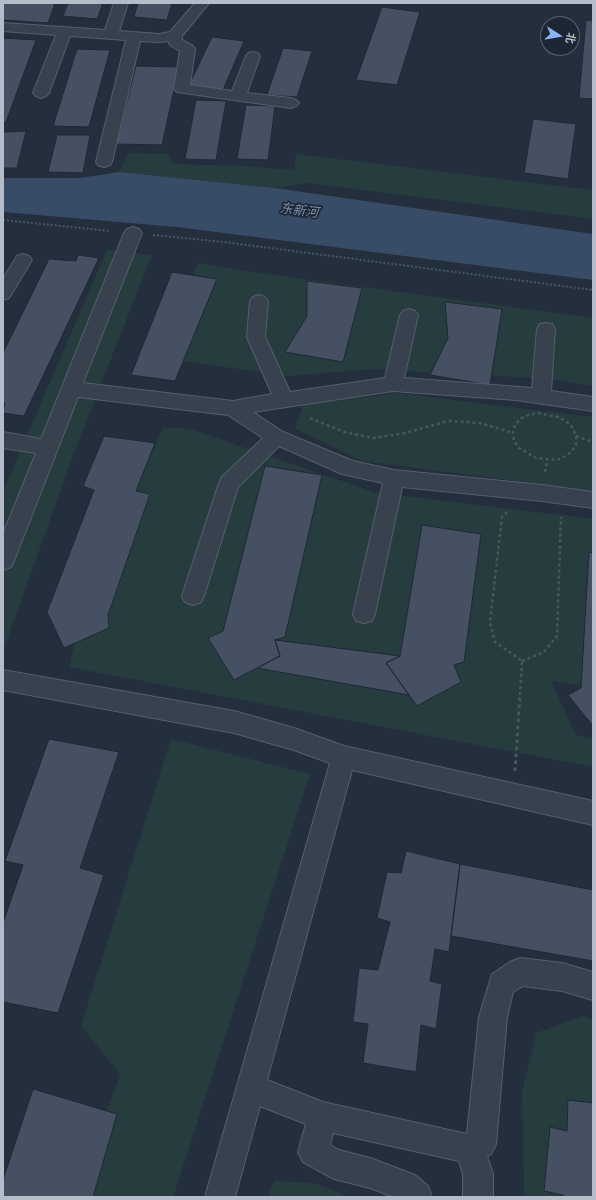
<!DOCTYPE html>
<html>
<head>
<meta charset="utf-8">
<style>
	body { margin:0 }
	#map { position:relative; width:596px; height:1200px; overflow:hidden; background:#242f3e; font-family:"IBM Plex Sans","Noto Sans SC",sans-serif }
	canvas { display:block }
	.frame { position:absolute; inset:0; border:4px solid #b4bcc9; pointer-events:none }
	.north { position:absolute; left:540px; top:16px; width:40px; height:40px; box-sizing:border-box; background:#1d2633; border:1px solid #59626f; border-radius:50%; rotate:102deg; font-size:11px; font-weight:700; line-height:16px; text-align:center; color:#b4bcc9 }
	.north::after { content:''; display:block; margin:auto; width:14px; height:18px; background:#8ab4f8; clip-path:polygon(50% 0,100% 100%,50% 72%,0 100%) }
</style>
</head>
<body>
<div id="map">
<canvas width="596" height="1200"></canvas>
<div class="frame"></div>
<div class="north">北</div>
</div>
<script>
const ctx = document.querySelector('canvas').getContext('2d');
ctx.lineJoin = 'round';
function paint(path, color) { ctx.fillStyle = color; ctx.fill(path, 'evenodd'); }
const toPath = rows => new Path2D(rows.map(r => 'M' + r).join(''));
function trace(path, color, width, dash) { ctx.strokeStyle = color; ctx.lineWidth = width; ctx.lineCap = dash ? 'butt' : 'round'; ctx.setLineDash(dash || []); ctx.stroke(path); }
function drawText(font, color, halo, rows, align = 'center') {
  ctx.font = font + ' "IBM Plex Sans","Noto Sans SC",sans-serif'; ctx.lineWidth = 3.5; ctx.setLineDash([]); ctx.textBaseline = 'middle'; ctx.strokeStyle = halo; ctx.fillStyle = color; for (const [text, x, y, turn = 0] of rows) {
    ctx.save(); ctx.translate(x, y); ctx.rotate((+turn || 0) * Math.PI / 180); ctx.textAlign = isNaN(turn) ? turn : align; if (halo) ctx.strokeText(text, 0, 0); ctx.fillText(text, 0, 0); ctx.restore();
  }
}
paint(toPath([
	[128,153,168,154,172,164,243,166,294,170,296,154,593,190,593,219,306,183,275,188,119,172],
	[107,250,152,255,75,450,3,651,3,491],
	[198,263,245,271,593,318,593,386,549,379,373,369,288,376,161,358],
	[396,393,593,417,593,491,362,461,295,429,303,405],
	[163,427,190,429,374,492,593,519,593,687,551,681,576,735,593,739,593,767,69,667,81,616],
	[171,739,310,774,173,1197,78,1197,120,1074,81,1026],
	[583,1016,593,1021,593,1197,524,1197,522,1092,536,1033],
	[274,1181,314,1183,352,1197,268,1197]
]), '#263c3f');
paint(toPath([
	[119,172,275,188,593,234,593,280,177,227,3,212,3,178,80,178]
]), '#394c67');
const building = toPath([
	[3,3,55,3,48,23,3,20,3,3],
	[68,3,103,3,97,19,63,16,68,3],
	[138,3,172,3,167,20,134,17,138,3],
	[382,7,420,12,397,85,356,80,382,7],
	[586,20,593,21,593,99,579,98,586,20],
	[212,37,244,41,223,90,189,85,212,37],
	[3,38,36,40,6,122,3,122,3,38],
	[283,48,312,51,297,97,267,95,283,48],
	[77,49,110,50,89,127,53,126,77,49],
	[136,66,179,67,162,145,116,144,136,66],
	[196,100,226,101,216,160,185,159,196,100],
	[246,105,275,106,268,160,237,159,246,105],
	[533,119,576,124,568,179,524,173,533,119],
	[26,131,17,168,3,168,3,132,26,131],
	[57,135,90,135,83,173,48,172,57,135],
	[78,255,99,258,24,416,3,413,5,403,3,403,3,353,49,259,76,261,78,255],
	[172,272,217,279,175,381,131,375,172,272],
	[307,281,362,288,343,362,285,352,307,316,307,281],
	[445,302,502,309,490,385,430,375,448,338,445,302],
	[104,436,155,443,136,491,150,494,108,615,109,628,64,648,47,612,94,490,83,486,104,436],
	[265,466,322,475,285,637,275,640,280,656,234,680,208,638,223,631,265,466],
	[422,525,481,534,464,662,454,665,461,682,417,706,386,663,400,656,422,525],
	[589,552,593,553,593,726,568,695,581,688,589,552],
	[275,640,400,656,386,663,409,695,257,668,280,656,275,640],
	[49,739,119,752,80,868,104,875,58,1013,3,1002,3,923,23,865,5,861,49,739],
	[406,851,460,864,449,952,435,949,430,981,442,984,436,1029,421,1025,416,1072,363,1063,368,1024,353,1022,359,968,378,970,390,922,377,918,387,872,401,873,406,851],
	[460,864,593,890,593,961,451,936,460,864],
	[33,1089,117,1114,93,1197,3,1197,3,1180,33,1089],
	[568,1100,593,1103,593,1197,563,1197,563,1195,544,1191,550,1127,567,1131,568,1100]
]);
paint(building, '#455162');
trace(building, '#1f2835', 1);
const minor = toPath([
	[114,3,128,3,119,31,159,34,170,32,195,3,209,3,182,36,182,40,193,46,195,49,190,85,232,91,246,56,248,53,253,52,258,53,260,56,247,93,291,98,296,100,299,103,296,106,291,108,177,92,174,89,180,51,170,45,168,41,159,42,140,41,112,162,110,165,104,167,98,165,96,162,126,40,70,36,49,93,46,96,41,98,36,96,33,93,56,35,3,31,3,23,105,30,114,3],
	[133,227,139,229,142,233,83,383,233,401,272,394,247,337,250,301,253,297,259,295,265,297,268,301,265,337,290,392,385,378,400,315,403,311,409,309,415,311,418,315,404,378,532,388,537,329,540,324,546,323,552,324,555,329,551,391,593,397,593,411,516,400,393,391,253,412,283,432,353,461,394,470,542,485,593,492,593,508,542,501,402,487,375,614,372,621,364,623,356,621,353,614,383,483,342,474,279,446,238,487,204,596,201,602,193,605,185,602,182,596,219,483,222,477,263,438,228,415,78,397,14,561,11,567,3,570,3,534,36,453,3,448,3,432,41,439,124,233,127,229,133,227],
	[23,254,29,256,32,260,9,298,3,300,3,279,17,256,23,254],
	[3,670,234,711,294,728,344,746,593,801,593,825,352,770,267,1080,323,1102,467,1134,479,1017,492,974,510,962,520,958,562,963,593,972,593,1000,562,991,523,986,513,992,507,1017,496,1144,491,1154,487,1156,493,1174,493,1197,463,1197,463,1174,459,1161,333,1133,330,1145,339,1150,370,1158,415,1175,428,1186,432,1197,394,1197,370,1188,334,1179,303,1162,298,1152,306,1124,260,1106,235,1197,205,1197,330,763,294,750,234,733,3,690,3,670]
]);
trace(minor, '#565f6c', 2);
trace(toPath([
	[3,220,110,231],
	[153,235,224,242,593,290]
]), '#44595c', 2, [2, 2]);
trace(toPath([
	[538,413,558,417,567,422,573,428,576,436,576,444,572,451,566,456,557,460,536,458,519,448,514,441,513,433,515,425,520,419,528,415,538,413],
	[310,418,344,432,374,438,405,433,448,421,480,423,513,433],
	[576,436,593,442],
	[545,472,547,460],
	[507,512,502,517,490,622,495,642,522,661],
	[522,661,544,652,557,636,561,517],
	[520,695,522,661]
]), '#44595c', 2.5, [3, 3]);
trace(toPath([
	[515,771,520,694]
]), '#44595c', 3, [3.5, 3.5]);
paint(minor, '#38414e');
drawText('italic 13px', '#7c92b1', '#1d2633', [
	["东新河",299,211,7]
]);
</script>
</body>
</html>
